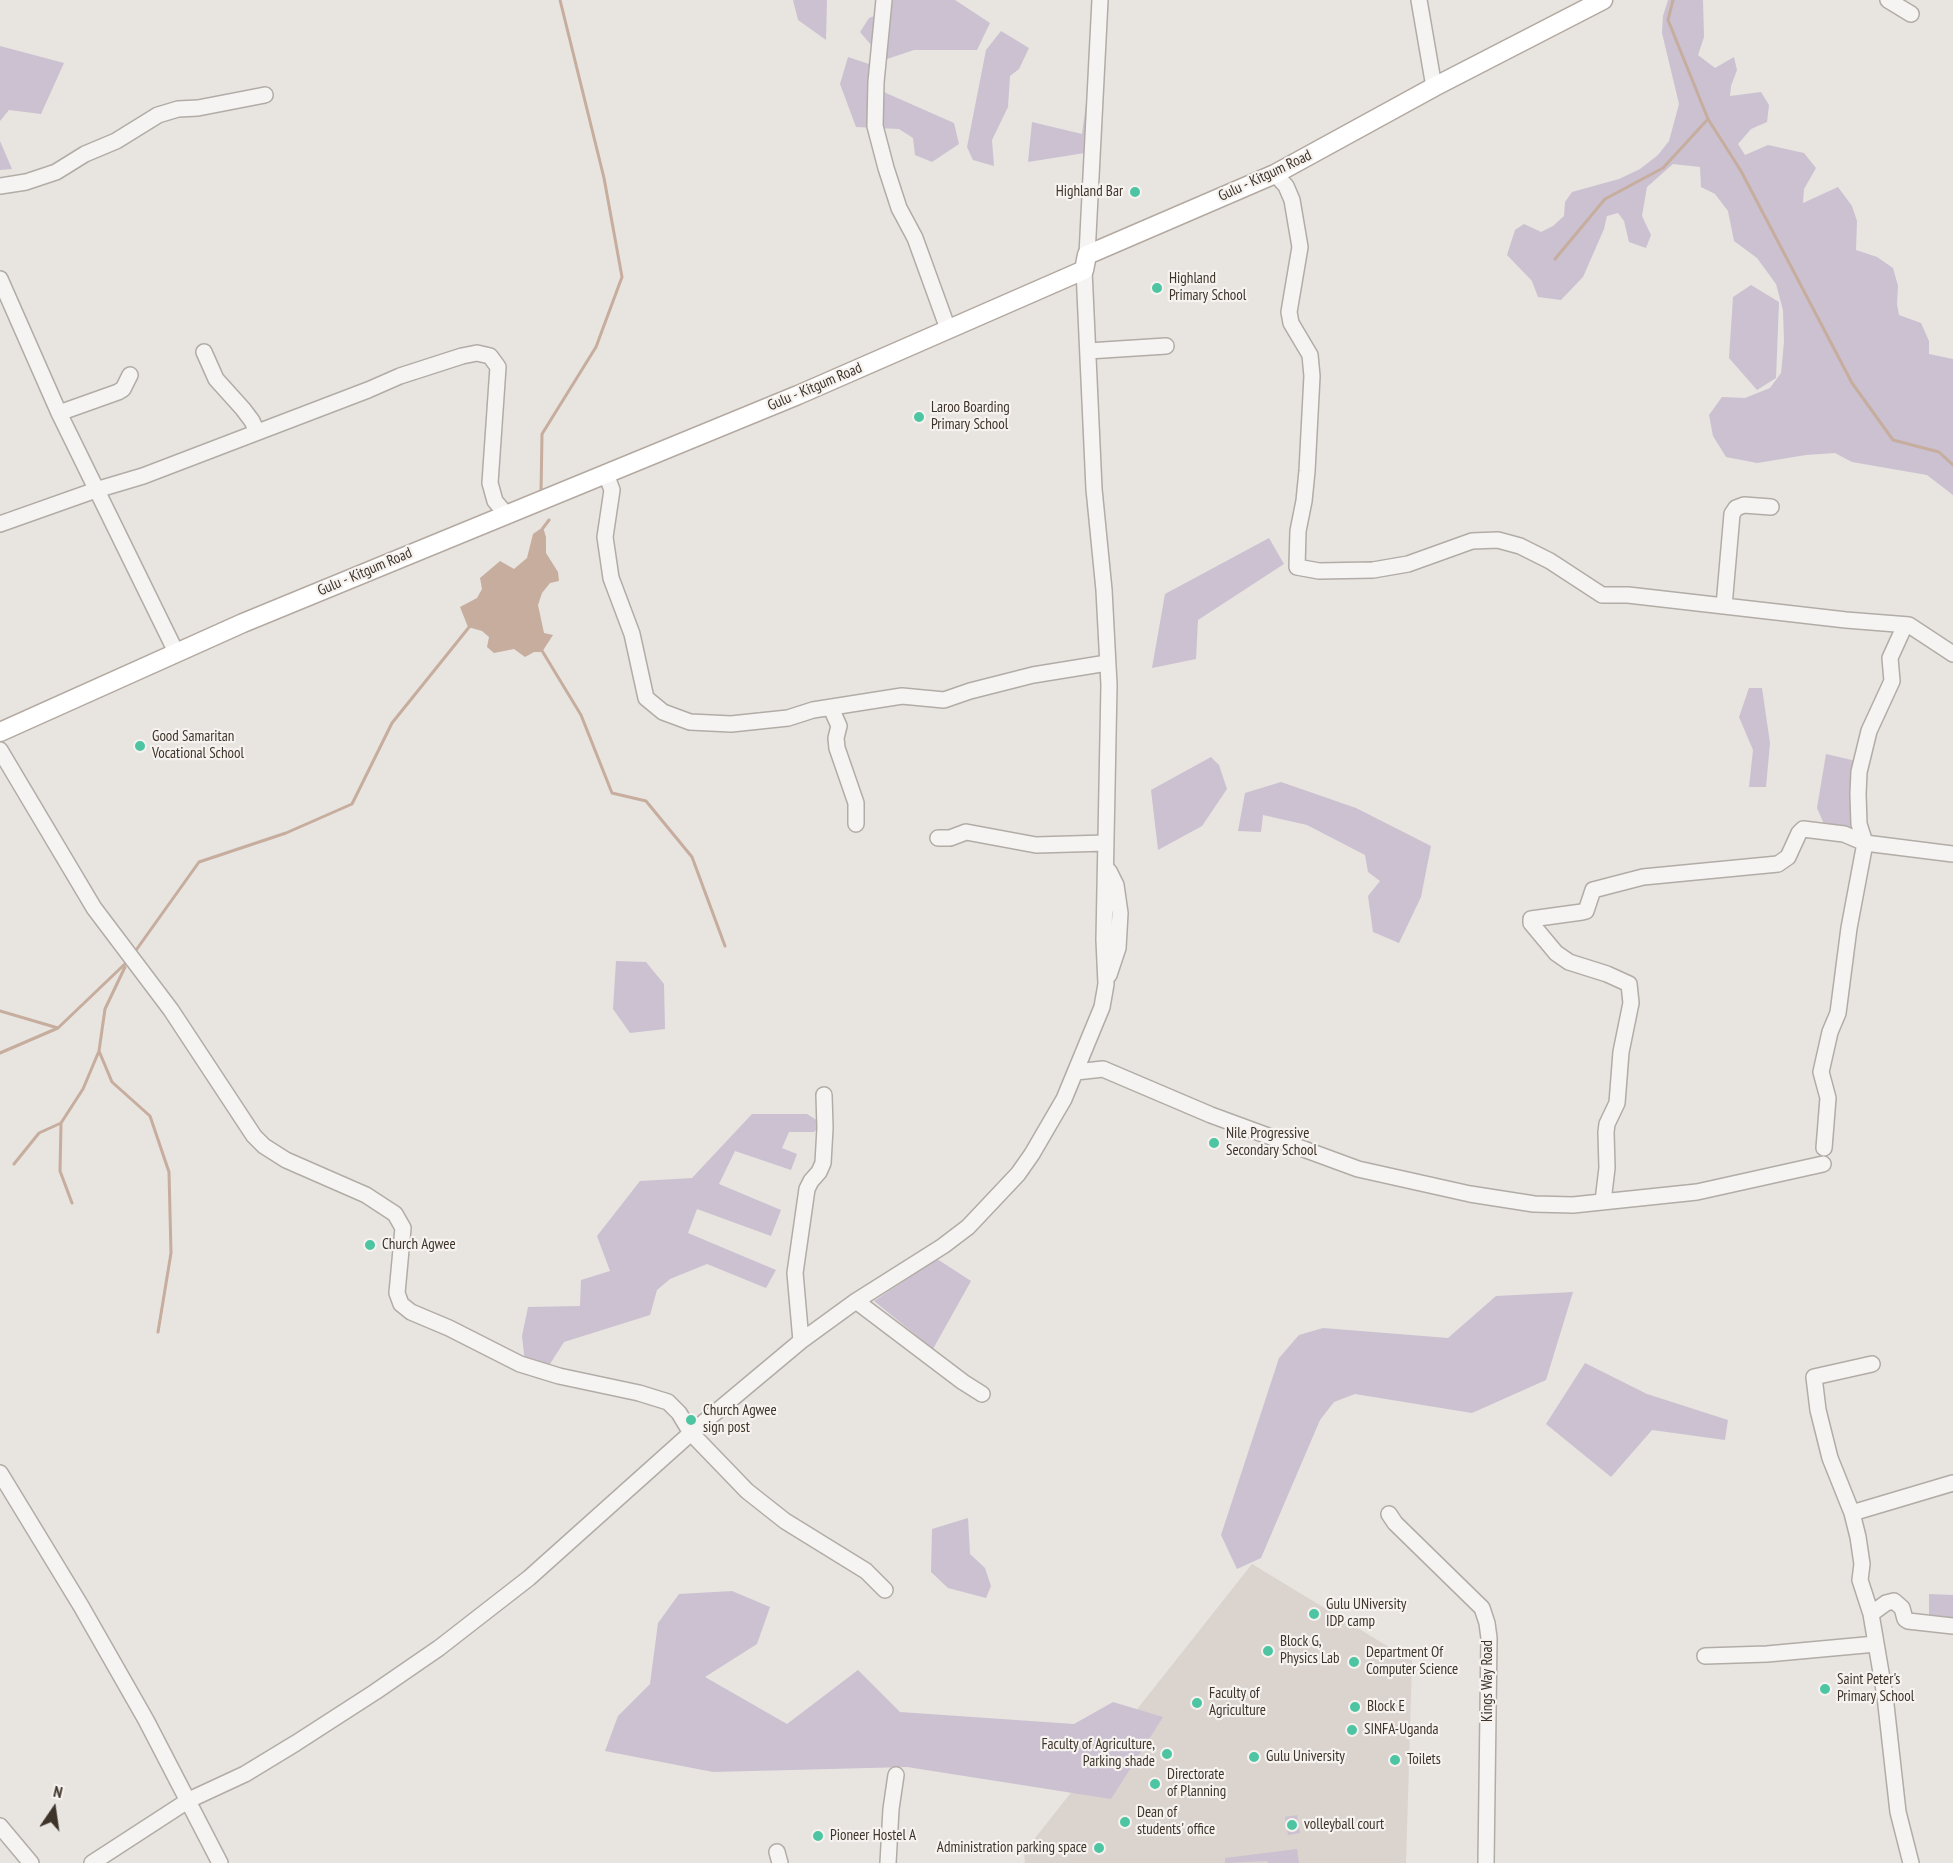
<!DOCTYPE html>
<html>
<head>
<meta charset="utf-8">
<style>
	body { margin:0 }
	#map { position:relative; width:1953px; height:1863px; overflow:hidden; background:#e8e4e0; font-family:"PT Sans Narrow",sans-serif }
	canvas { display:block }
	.north { position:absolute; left:24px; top:1779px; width:60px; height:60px; -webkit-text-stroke:4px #f6f2ef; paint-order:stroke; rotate:13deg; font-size:16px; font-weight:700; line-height:24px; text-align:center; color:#3e342a }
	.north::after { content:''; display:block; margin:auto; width:21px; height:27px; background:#3e342a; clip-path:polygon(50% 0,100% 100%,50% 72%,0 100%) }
</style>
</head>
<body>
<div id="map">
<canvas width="1953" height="1863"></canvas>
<div class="north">N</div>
</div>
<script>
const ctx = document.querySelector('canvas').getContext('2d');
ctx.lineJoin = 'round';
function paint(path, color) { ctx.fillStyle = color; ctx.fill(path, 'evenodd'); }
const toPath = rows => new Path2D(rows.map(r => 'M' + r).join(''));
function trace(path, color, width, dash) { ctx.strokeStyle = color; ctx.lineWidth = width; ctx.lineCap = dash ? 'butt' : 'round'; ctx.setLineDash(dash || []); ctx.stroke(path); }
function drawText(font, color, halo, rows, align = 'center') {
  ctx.font = font + ' "PT Sans Narrow",sans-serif'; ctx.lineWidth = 4.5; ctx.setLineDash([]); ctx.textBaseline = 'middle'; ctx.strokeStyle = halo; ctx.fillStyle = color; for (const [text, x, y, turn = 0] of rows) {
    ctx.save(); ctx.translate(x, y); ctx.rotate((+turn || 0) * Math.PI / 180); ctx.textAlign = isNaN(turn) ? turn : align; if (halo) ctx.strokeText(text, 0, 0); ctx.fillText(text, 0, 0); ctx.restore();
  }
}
paint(toPath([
	[1252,1564,1412,1661,1406,1863,1025,1863,1024,1852]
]), '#dad3ce');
paint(toPath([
	[793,0,827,0,826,40,798,20],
	[892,0,955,0,990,23,977,50,914,50,884,60,860,32,869,18,890,10],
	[1668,0,1703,0,1704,37,1698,55,1715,68,1734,57,1737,70,1731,86,1730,96,1761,92,1769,105,1767,122,1751,129,1738,144,1745,155,1768,145,1804,153,1816,168,1804,189,1803,203,1838,187,1852,206,1857,221,1856,250,1877,257,1893,268,1898,286,1897,304,1899,315,1921,323,1929,341,1929,354,1953,359,1953,495,1927,475,1852,462,1835,453,1806,455,1757,463,1726,457,1713,436,1709,415,1722,397,1745,398,1770,388,1781,373,1784,342,1783,310,1776,284,1757,258,1734,241,1728,211,1715,194,1701,187,1700,167,1673,164,1647,187,1642,216,1651,235,1646,248,1629,242,1624,221,1618,213,1607,216,1604,229,1583,277,1561,300,1538,297,1532,281,1507,255,1515,230,1524,224,1541,232,1553,226,1564,216,1565,202,1572,192,1619,179,1640,169,1658,155,1669,141,1679,104,1662,33,1663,16],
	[1001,31,1029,48,1019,69,1010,76,1008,107,992,140,994,166,973,160,967,147,986,50],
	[0,46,64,63,41,114,9,110,0,121],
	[848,57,872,65,873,81,886,93,954,123,959,144,932,162,915,155,913,138,899,129,856,127,840,84],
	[1089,81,1091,152,1028,162,1032,122,1082,134],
	[0,141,12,169,0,170],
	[1751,285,1779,302,1776,378,1757,390,1729,358,1733,297],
	[1269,538,1284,564,1198,620,1196,659,1152,668,1165,594],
	[1749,688,1762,688,1770,743,1766,787,1749,787,1753,750,1739,717],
	[1826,754,1856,761,1850,828,1824,824,1817,808],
	[1211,757,1219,765,1227,789,1202,826,1158,850,1151,790],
	[1281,782,1356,808,1431,846,1421,897,1399,943,1373,932,1368,896,1380,881,1368,872,1365,855,1307,825,1263,815,1261,832,1238,831,1245,793],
	[616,961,646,962,664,984,665,1029,630,1033,613,1009],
	[752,1114,807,1114,823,1124,814,1132,789,1132,782,1148,797,1154,791,1170,735,1151,719,1184,781,1210,771,1236,697,1209,688,1233,776,1270,766,1288,707,1264,670,1279,657,1290,650,1315,564,1342,548,1367,525,1363,522,1336,528,1307,580,1306,581,1280,610,1271,597,1236,640,1181,692,1178],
	[937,1259,971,1281,933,1349,874,1301],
	[1573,1292,1546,1380,1472,1413,1355,1394,1334,1402,1320,1420,1261,1558,1237,1569,1221,1535,1279,1358,1299,1335,1323,1328,1448,1338,1496,1296],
	[1585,1363,1647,1394,1728,1420,1725,1440,1652,1430,1611,1477,1546,1424],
	[968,1518,970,1554,985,1568,991,1586,986,1598,948,1588,931,1572,932,1529],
	[732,1591,770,1607,757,1644,705,1677,787,1724,858,1670,900,1712,1074,1724,1113,1702,1163,1717,1111,1799,907,1767,713,1772,605,1751,618,1716,650,1684,658,1623,679,1594],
	[1929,1594,1953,1595,1953,1630,1929,1628],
	[1297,1815,1300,1833,1288,1835,1285,1817],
	[1297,1849,1299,1863,1268,1863,1267,1861,1225,1863,1225,1858]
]), '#cbc1d1');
paint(toPath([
	[543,527,546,537,546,553,558,572,559,581,550,583,542,593,538,605,544,633,553,635,542,652,534,652,525,657,514,649,494,653,487,647,489,637,482,631,468,627,460,607,477,598,482,589,480,578,500,561,514,569,527,558,533,534]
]), '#c6ad9d');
trace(toPath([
	[1673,0,1668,20,1708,119,1741,171,1852,383,1893,440,1939,452,1953,465],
	[1555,259,1605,199,1663,168,1708,119],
	[541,493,542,434,596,347,622,277,604,178,560,0],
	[543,528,549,520],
	[541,649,581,715,612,793,646,801,692,857,725,946],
	[134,953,199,862,286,833,352,804,392,723,470,626],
	[125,967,105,1009,99,1051,112,1082,150,1116,169,1172,171,1253,158,1332],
	[0,1011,58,1028],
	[0,1053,58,1028,128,961],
	[61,1123,60,1171,72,1203],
	[14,1164,39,1133,61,1123,83,1089,99,1051]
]), '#c6ad9d', 3);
const minor = toPath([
	[884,0,876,82,875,126,886,168,899,208,915,238,948,329],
	[1419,0,1434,87],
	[1888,0,1911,14],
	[1275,174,1286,186,1292,200,1300,247,1289,312,1291,323,1310,355,1312,376,1307,471,1304,501,1298,531,1297,567,1319,571,1373,570,1408,564,1472,541,1498,540,1520,546,1550,561,1602,595,1628,595,1846,620,1909,625,1953,654],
	[0,186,26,182,56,172,85,154,116,141,158,115,178,109,198,108,265,95],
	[1087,255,1100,0],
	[0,279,59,413,176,652],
	[1088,351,1166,346],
	[204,352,216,379,243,409,252,421,257,432],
	[59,413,118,392,123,389,130,375],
	[606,474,612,490,605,537,611,578,632,634,646,698,663,712,690,722,731,724,788,718,813,710,902,696,944,700,970,691,1033,675,1107,663],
	[0,524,96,490,143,476,368,390,400,376,462,356,477,353,490,356,498,367,490,483,495,501,506,514],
	[1724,606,1732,514,1736,508,1744,505,1771,507],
	[831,708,839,726,836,738,837,748,856,803,856,824],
	[0,750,94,908,171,1010,254,1136,264,1146,286,1160,366,1195,395,1214,403,1228,397,1293,401,1304,411,1312,449,1328,520,1364,559,1376,639,1393,668,1402,679,1413,691,1433,747,1491,785,1521,866,1571,885,1590],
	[938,838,950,838,966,832,1036,845,1106,843],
	[1109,871,1116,885,1120,913,1118,948,1109,975],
	[1076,1072,1103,1069,1211,1115,1358,1169,1470,1194,1534,1204,1573,1205,1697,1192,1823,1164],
	[1824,1148,1828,1098,1821,1072,1830,1032,1838,1013,1849,928,1865,843,1859,824,1858,794,1859,772,1869,731,1892,681,1890,658,1905,625],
	[1603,1201,1607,1168,1606,1132,1607,1124,1617,1103,1621,1052,1631,1003,1629,984,1607,974,1569,962,1556,953,1531,923,1531,919,1582,912,1586,911,1593,890,1643,877,1778,864,1788,857,1799,833,1803,829,1844,834,1865,843,1953,854],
	[856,1301,963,1382,982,1394],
	[801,1341,795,1273,807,1189,811,1181,819,1172,823,1163,825,1128,824,1095],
	[1872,1364,1814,1377,1818,1410,1830,1458,1852,1513,1858,1537,1862,1564,1860,1580,1871,1614,1885,1696,1898,1812,1911,1863],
	[0,1473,81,1606,146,1720,220,1863],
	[1852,1513,1953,1483],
	[1389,1514,1395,1523,1482,1608,1487,1623,1489,1638,1486,1863],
	[1871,1614,1886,1603,1894,1601,1902,1608,1905,1619,1908,1621,1953,1626],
	[1705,1656,1767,1654,1876,1644],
	[0,1826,31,1863],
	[777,1852,780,1863],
	[92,1863,189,1800,245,1774,296,1743,375,1692,439,1648,529,1578,691,1433,801,1341,856,1301,943,1246,968,1227,1018,1174,1032,1154,1064,1099,1102,1007,1106,984,1104,940,1109,685,1104,590,1094,489,1084,270],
	[888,1863,891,1809,896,1775]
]);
const major = toPath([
	[0,732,243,623,798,395,1084,270,1087,255,1275,174,1434,87,1603,0]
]);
trace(minor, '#b2aca6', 18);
trace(major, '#b3a9a0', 21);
trace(minor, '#f6f4f2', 15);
trace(major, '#fff', 18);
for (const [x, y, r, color] of [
	[1135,192,6,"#4dc5a3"],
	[1157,288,6,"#4dc5a3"],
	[919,417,6,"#4dc5a3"],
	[140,746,6,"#4dc5a3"],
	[1214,1143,6,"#4dc5a3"],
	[370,1245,6,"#4dc5a3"],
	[691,1420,6,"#4dc5a3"],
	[1314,1614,6,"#4dc5a3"],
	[1268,1651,6,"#4dc5a3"],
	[1354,1662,6,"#4dc5a3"],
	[1825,1689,6,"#4dc5a3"],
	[1197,1703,6,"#4dc5a3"],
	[1355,1707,6,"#4dc5a3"],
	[1352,1730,6,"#4dc5a3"],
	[1167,1754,6,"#4dc5a3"],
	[1254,1757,6,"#4dc5a3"],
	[1395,1760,6,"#4dc5a3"],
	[1155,1784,6,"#4dc5a3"],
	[1125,1822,6,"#4dc5a3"],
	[1292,1825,6,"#4dc5a3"],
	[818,1836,6,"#4dc5a3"],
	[1099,1848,6,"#4dc5a3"]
]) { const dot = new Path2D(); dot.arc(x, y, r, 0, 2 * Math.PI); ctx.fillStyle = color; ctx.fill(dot); trace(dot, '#f6f2ef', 2); }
drawText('15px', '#3e342a', '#f6f2ef', [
	["Gulu - Kitgum Road",1265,176,-25],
	["Gulu - Kitgum Road",815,387,-23],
	["Gulu - Kitgum Road",365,572,-23],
	["Kings Way Road",1488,1681,-90]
]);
drawText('15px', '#3e342a', '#f6f2ef', [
	["Highland Bar",1123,192,"right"],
	["Highland",1169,279],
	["Primary School",1169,296],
	["Laroo Boarding",931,408],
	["Primary School",931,425],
	["Good Samaritan",152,737],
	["Vocational School",152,754],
	["Nile Progressive",1226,1134],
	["Secondary School",1226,1151],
	["Church Agwee",382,1245],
	["Church Agwee",703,1411],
	["sign post",703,1428],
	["Gulu UNiversity",1326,1605],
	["IDP camp",1326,1622],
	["Block G,",1280,1642],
	["Physics Lab",1280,1659],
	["Department Of",1366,1653],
	["Computer Science",1366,1670],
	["Saint Peter's",1837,1680],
	["Primary School",1837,1697],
	["Faculty of",1209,1694],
	["Agriculture",1209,1711],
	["Block E",1367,1707],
	["SINFA-Uganda",1364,1730],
	["Faculty of Agriculture,",1155,1745,"right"],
	["Parking shade",1155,1762,"right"],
	["Gulu University",1266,1757],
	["Toilets",1407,1760],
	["Directorate",1167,1775],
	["of Planning",1167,1792],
	["Dean of",1137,1813],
	["students' office",1137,1830],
	["volleyball court",1304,1825],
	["Pioneer Hostel A",830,1836],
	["Administration parking space",1087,1848,"right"]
], 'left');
</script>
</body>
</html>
